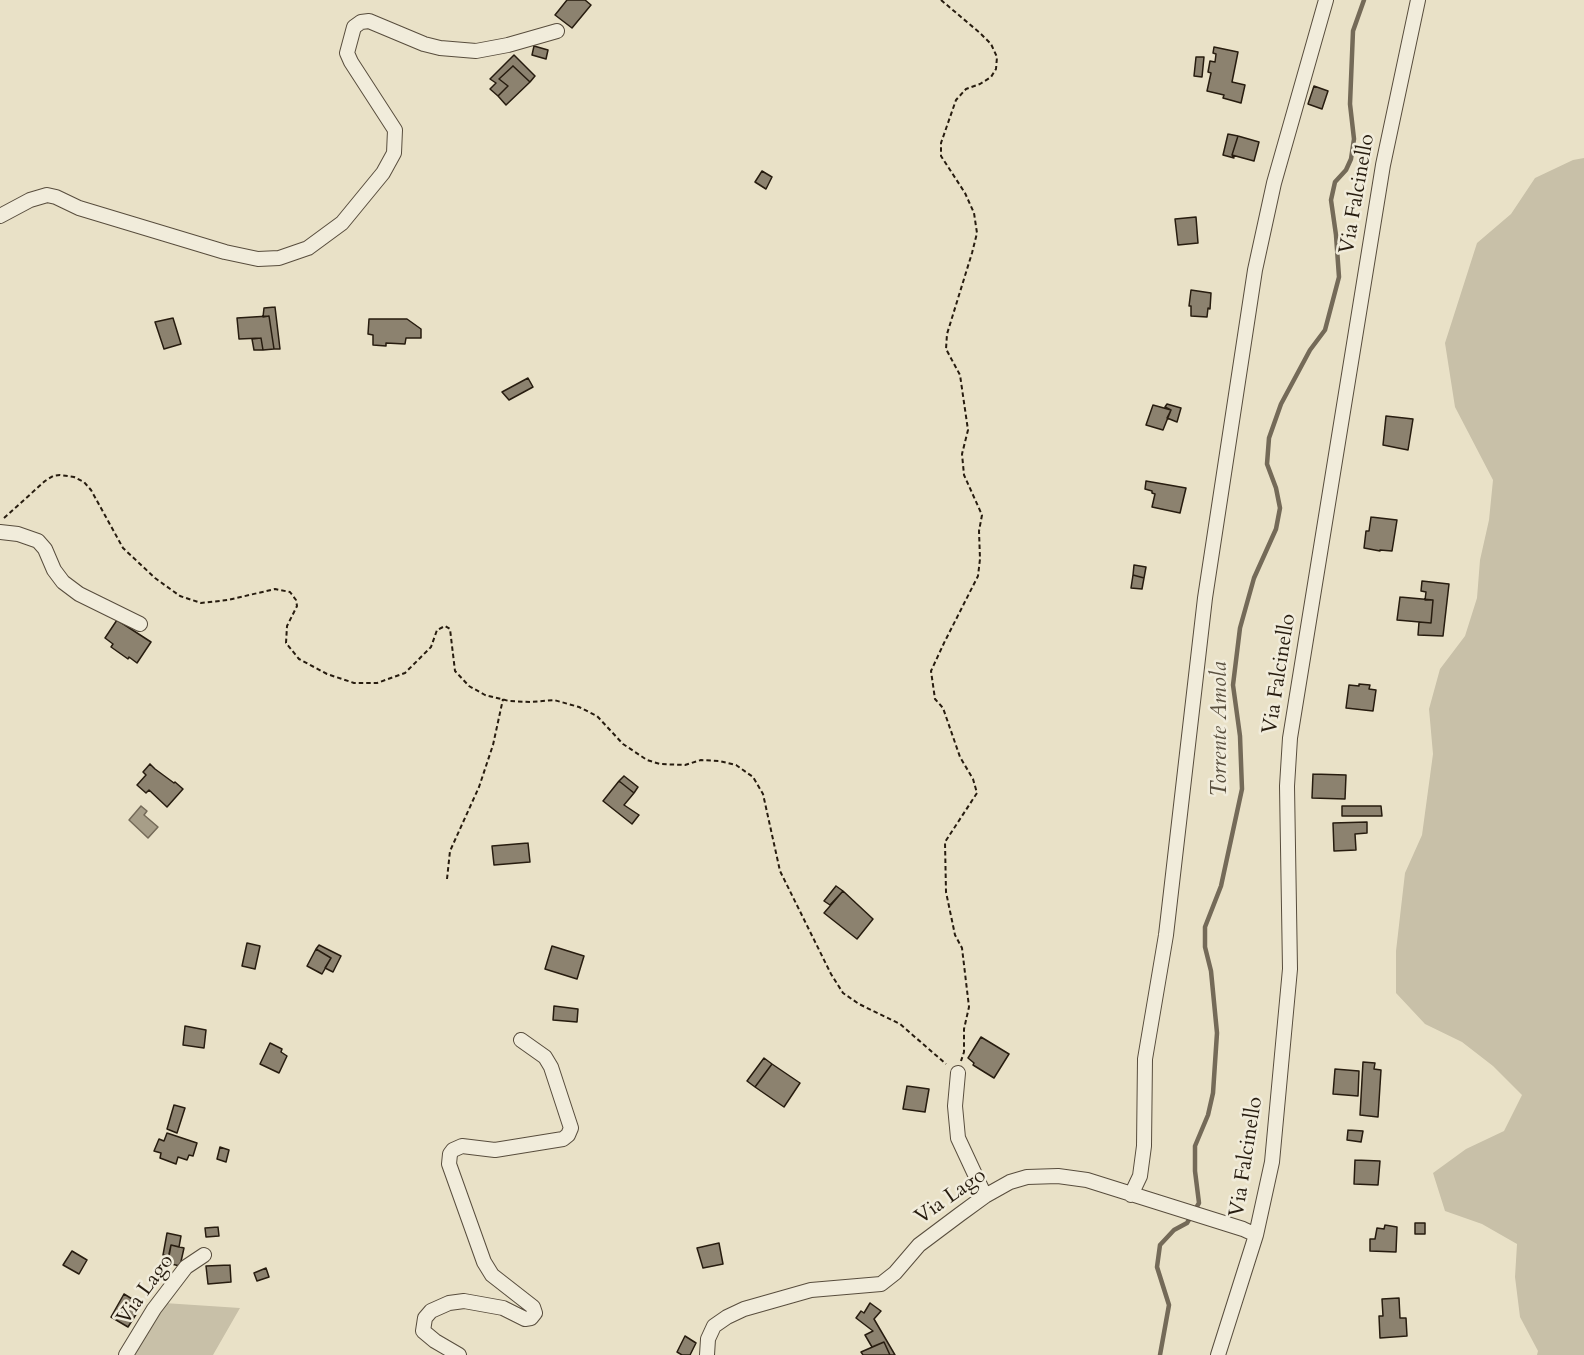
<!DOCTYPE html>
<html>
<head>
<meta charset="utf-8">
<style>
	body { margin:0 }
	canvas { display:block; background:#e9e1c7 }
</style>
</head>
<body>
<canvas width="1584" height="1355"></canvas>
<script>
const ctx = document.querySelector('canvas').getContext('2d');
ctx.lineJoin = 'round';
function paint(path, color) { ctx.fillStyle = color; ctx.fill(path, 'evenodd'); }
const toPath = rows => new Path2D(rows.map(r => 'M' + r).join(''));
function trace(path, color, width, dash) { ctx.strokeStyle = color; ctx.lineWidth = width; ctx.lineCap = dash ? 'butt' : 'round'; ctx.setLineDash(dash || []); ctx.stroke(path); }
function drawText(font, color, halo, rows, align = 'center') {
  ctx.font = font + ' Cardo,serif'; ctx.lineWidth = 5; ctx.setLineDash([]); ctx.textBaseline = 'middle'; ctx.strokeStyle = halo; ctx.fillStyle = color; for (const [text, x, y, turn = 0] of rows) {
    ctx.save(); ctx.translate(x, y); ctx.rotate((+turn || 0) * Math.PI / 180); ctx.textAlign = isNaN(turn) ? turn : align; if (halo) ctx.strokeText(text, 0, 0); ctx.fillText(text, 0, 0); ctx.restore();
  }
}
paint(toPath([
	[1584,158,1584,1355,1537,1355,1538,1351,1520,1317,1515,1277,1517,1244,1482,1224,1445,1211,1433,1173,1466,1149,1504,1131,1522,1095,1493,1066,1462,1042,1425,1024,1396,993,1396,951,1405,873,1422,835,1433,754,1429,709,1440,669,1465,636,1477,598,1480,560,1489,520,1493,480,1455,407,1445,343,1477,243,1511,214,1535,178,1573,160],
	[164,1303,240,1308,213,1355,135,1355]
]), '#c8c0a8');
const water = toPath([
	[141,806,147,811,144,815,158,827,148,838,129,820,141,806]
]);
paint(water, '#a79e88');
trace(water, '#746a58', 1.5);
trace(toPath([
	[1160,1355,1169,1305,1157,1267,1160,1245,1174,1230,1187,1223,1199,1203,1195,1171,1195,1146,1208,1115,1213,1093,1217,1033,1211,971,1205,947,1205,927,1221,886,1242,789,1240,736,1233,685,1240,628,1254,578,1276,529,1280,508,1276,488,1267,464,1269,438,1281,404,1310,350,1325,330,1339,277,1336,235,1331,200,1335,182,1346,170,1351,159,1354,139,1350,104,1353,31,1364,0]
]), '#746a58', 4.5);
const building = toPath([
	[567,0,585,0,591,5,572,28,555,15,567,0],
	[534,46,548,50,546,59,532,55,534,46],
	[1214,47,1238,52,1232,82,1245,85,1241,103,1223,98,1224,95,1207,91,1211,73,1208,72,1210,61,1215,62,1216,54,1213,53,1214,47],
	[514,55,535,76,530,82,513,66,499,79,508,86,498,96,490,89,496,83,490,79,514,55],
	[1196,57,1204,57,1202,77,1194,76,1196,57],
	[513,66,530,82,506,105,498,96,508,86,499,79,513,66],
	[1314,86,1328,91,1322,109,1308,104,1314,86],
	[1228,134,1238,136,1232,155,1234,158,1223,155,1228,134],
	[1238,136,1259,142,1254,161,1232,155,1238,136],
	[762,171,772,177,766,189,755,182,762,171],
	[1196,217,1198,243,1178,245,1175,219,1196,217],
	[1191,290,1211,293,1210,309,1208,308,1207,317,1191,316,1191,306,1189,306,1191,290],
	[275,307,280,349,274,349,269,316,263,317,264,308,275,307],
	[269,316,274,349,263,350,261,338,239,339,237,318,269,316],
	[173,318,181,344,164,349,155,322,173,318],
	[369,319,407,319,421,329,421,338,406,338,405,344,386,343,386,346,373,345,373,335,368,334,369,319],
	[261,338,263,350,254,350,252,339,261,338],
	[528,378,533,387,509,400,502,392,528,378],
	[1167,404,1181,408,1177,422,1167,418,1171,410,1165,407,1167,404],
	[1153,405,1171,410,1163,430,1146,425,1153,405],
	[1386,416,1413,419,1408,450,1383,445,1386,416],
	[1146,481,1186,488,1180,513,1152,507,1155,494,1152,493,1152,491,1145,489,1146,481],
	[1371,517,1397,520,1392,551,1380,550,1380,551,1364,548,1366,531,1369,531,1371,517],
	[1134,565,1146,567,1144,578,1133,575,1134,565],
	[1133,575,1144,578,1142,589,1131,588,1133,575],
	[1422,581,1449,584,1443,636,1418,635,1419,622,1431,623,1433,600,1425,600,1426,592,1421,591,1422,581],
	[1400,597,1433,600,1431,623,1397,620,1400,597],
	[117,620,151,642,137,663,129,657,128,659,111,647,113,644,105,638,117,620],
	[1359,684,1370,685,1369,689,1376,690,1373,711,1346,708,1349,685,1359,686,1359,684],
	[150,764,155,769,174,783,175,782,183,789,167,807,149,790,146,793,137,785,146,775,143,772,150,764],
	[1313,774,1346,775,1345,799,1312,798,1313,774],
	[624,776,638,787,634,793,619,781,624,776],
	[619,781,634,793,624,805,639,815,632,824,603,801,619,781],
	[1342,806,1381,806,1382,816,1342,816,1342,806],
	[1367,822,1367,833,1355,834,1356,850,1334,851,1333,823,1367,822],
	[528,843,530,862,494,865,492,846,528,843],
	[836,886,843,891,830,905,824,901,836,886],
	[843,891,873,919,857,939,824,913,843,891],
	[247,943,260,946,255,969,242,966,247,943],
	[319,945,341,956,333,972,325,968,331,958,316,949,319,945],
	[552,946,584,956,577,979,545,969,552,946],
	[316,949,331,958,322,974,307,966,316,949],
	[554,1006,578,1009,577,1022,553,1020,554,1006],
	[185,1026,206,1030,204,1048,183,1045,185,1026],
	[981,1037,1009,1054,994,1078,973,1065,974,1063,968,1058,981,1037],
	[270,1043,282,1049,281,1052,287,1056,279,1073,260,1064,270,1043],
	[764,1058,772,1064,755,1087,747,1081,764,1058],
	[1363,1062,1375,1063,1374,1069,1381,1070,1378,1117,1360,1115,1363,1062],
	[772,1064,800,1083,784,1107,755,1087,772,1064],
	[1335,1069,1359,1071,1358,1096,1333,1094,1335,1069],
	[907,1086,929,1089,925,1112,903,1109,907,1086],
	[174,1105,185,1108,177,1133,167,1129,174,1105],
	[1348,1130,1363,1131,1361,1142,1347,1140,1348,1130],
	[167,1133,197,1143,193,1156,189,1155,187,1160,178,1157,176,1164,160,1158,161,1153,154,1151,159,1139,164,1141,167,1133],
	[220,1147,229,1150,226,1162,217,1159,220,1147],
	[1355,1160,1380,1161,1378,1185,1354,1184,1355,1160],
	[1415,1223,1425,1223,1425,1234,1415,1234,1415,1223],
	[1385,1225,1397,1227,1396,1252,1370,1251,1370,1239,1375,1239,1377,1228,1384,1229,1385,1225],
	[218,1227,219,1236,206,1237,205,1228,218,1227],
	[167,1233,181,1236,179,1247,171,1245,169,1256,163,1255,167,1233],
	[719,1243,723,1264,703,1268,697,1248,719,1243],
	[171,1245,184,1248,180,1266,167,1263,171,1245],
	[72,1251,87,1260,79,1274,63,1265,72,1251],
	[230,1265,231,1282,208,1284,206,1266,230,1265],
	[266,1268,269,1277,257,1281,254,1273,266,1268],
	[124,1294,142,1305,128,1327,111,1317,124,1294],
	[1399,1298,1400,1318,1406,1318,1407,1336,1380,1338,1379,1316,1383,1316,1382,1299,1399,1298],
	[870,1303,881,1311,874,1319,895,1355,890,1355,884,1342,872,1347,865,1335,873,1331,856,1318,861,1311,864,1313,870,1303],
	[685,1336,696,1343,690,1355,682,1355,677,1352,685,1336],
	[884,1342,890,1355,863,1355,861,1352,884,1342]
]);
paint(building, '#8c826f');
trace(building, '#271c0f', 1.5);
const minor = toPath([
	[0,216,30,200,47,195,56,197,79,208,225,252,258,259,279,258,308,248,342,223,383,173,394,153,395,130,351,62,347,53,354,27,361,22,369,21,424,44,440,48,476,51,508,45,557,31],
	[0,532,18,534,38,541,45,549,54,570,63,582,79,594,140,624],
	[958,1073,955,1106,958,1138,985,1196],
	[1131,1195,1140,1176,1144,1146,1145,1059,1166,935,1205,598,1255,270,1274,183,1326,0],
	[126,1355,154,1309,186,1267,204,1255],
	[459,1355,435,1341,423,1331,425,1318,431,1311,449,1303,464,1301,503,1308,525,1319,531,1318,535,1313,533,1307,492,1275,484,1262,449,1164,450,1154,453,1150,462,1146,495,1150,563,1139,568,1135,571,1128,551,1067,545,1057,521,1040],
	[707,1355,708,1339,714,1326,727,1317,744,1309,811,1290,881,1284,895,1273,919,1245,959,1215,985,1196,1010,1182,1027,1177,1058,1176,1087,1180,1243,1229,1256,1235],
	[1218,1355,1256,1235,1272,1162,1290,969,1287,786,1290,738,1383,165,1418,0]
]);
trace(minor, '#584d3d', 16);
trace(toPath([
	[941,0,980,33,991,44,997,57,996,69,991,77,980,84,966,89,956,100,941,143,941,156,965,193,974,213,977,233,972,253,947,334,946,349,960,375,968,430,962,454,964,475,982,515,979,531,980,559,978,576,944,643,931,671,935,699,943,708,960,757,973,779,977,793,945,842,946,892,955,935,962,948,969,1007,964,1029,964,1052,961,1061],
	[4,518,45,481,53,476,60,475,74,477,84,482,91,490,123,548,155,578,180,596,201,603,228,600,275,589,290,592,296,600,297,606,287,626,286,643,299,659,327,674,354,683,377,683,405,673,431,647,437,630,445,626,450,629,455,671,469,686,485,695,509,701,530,702,554,700,579,707,597,716,623,744,647,760,660,764,685,765,701,760,719,761,736,765,753,777,763,794,780,871,831,974,843,993,859,1004,900,1024,946,1064],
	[447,879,450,851,479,787,493,745,503,699]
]), '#271c0f', 2, [4.5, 3]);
trace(minor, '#f1ecdb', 14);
drawText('21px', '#271c0f', '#f1ecdb', [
	["Via Falcinello",1358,194,-80],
	["Via Falcinello",1280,674,-81],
	["Via Falcinello",1247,1157,-81],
	["Via Lago",951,1197,-35],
	["Via Lago",146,1290,-54]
]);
drawText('italic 22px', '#5a503f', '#f1ecdb', [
	["Torrente Amola",1221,729,-90]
]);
</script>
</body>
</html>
